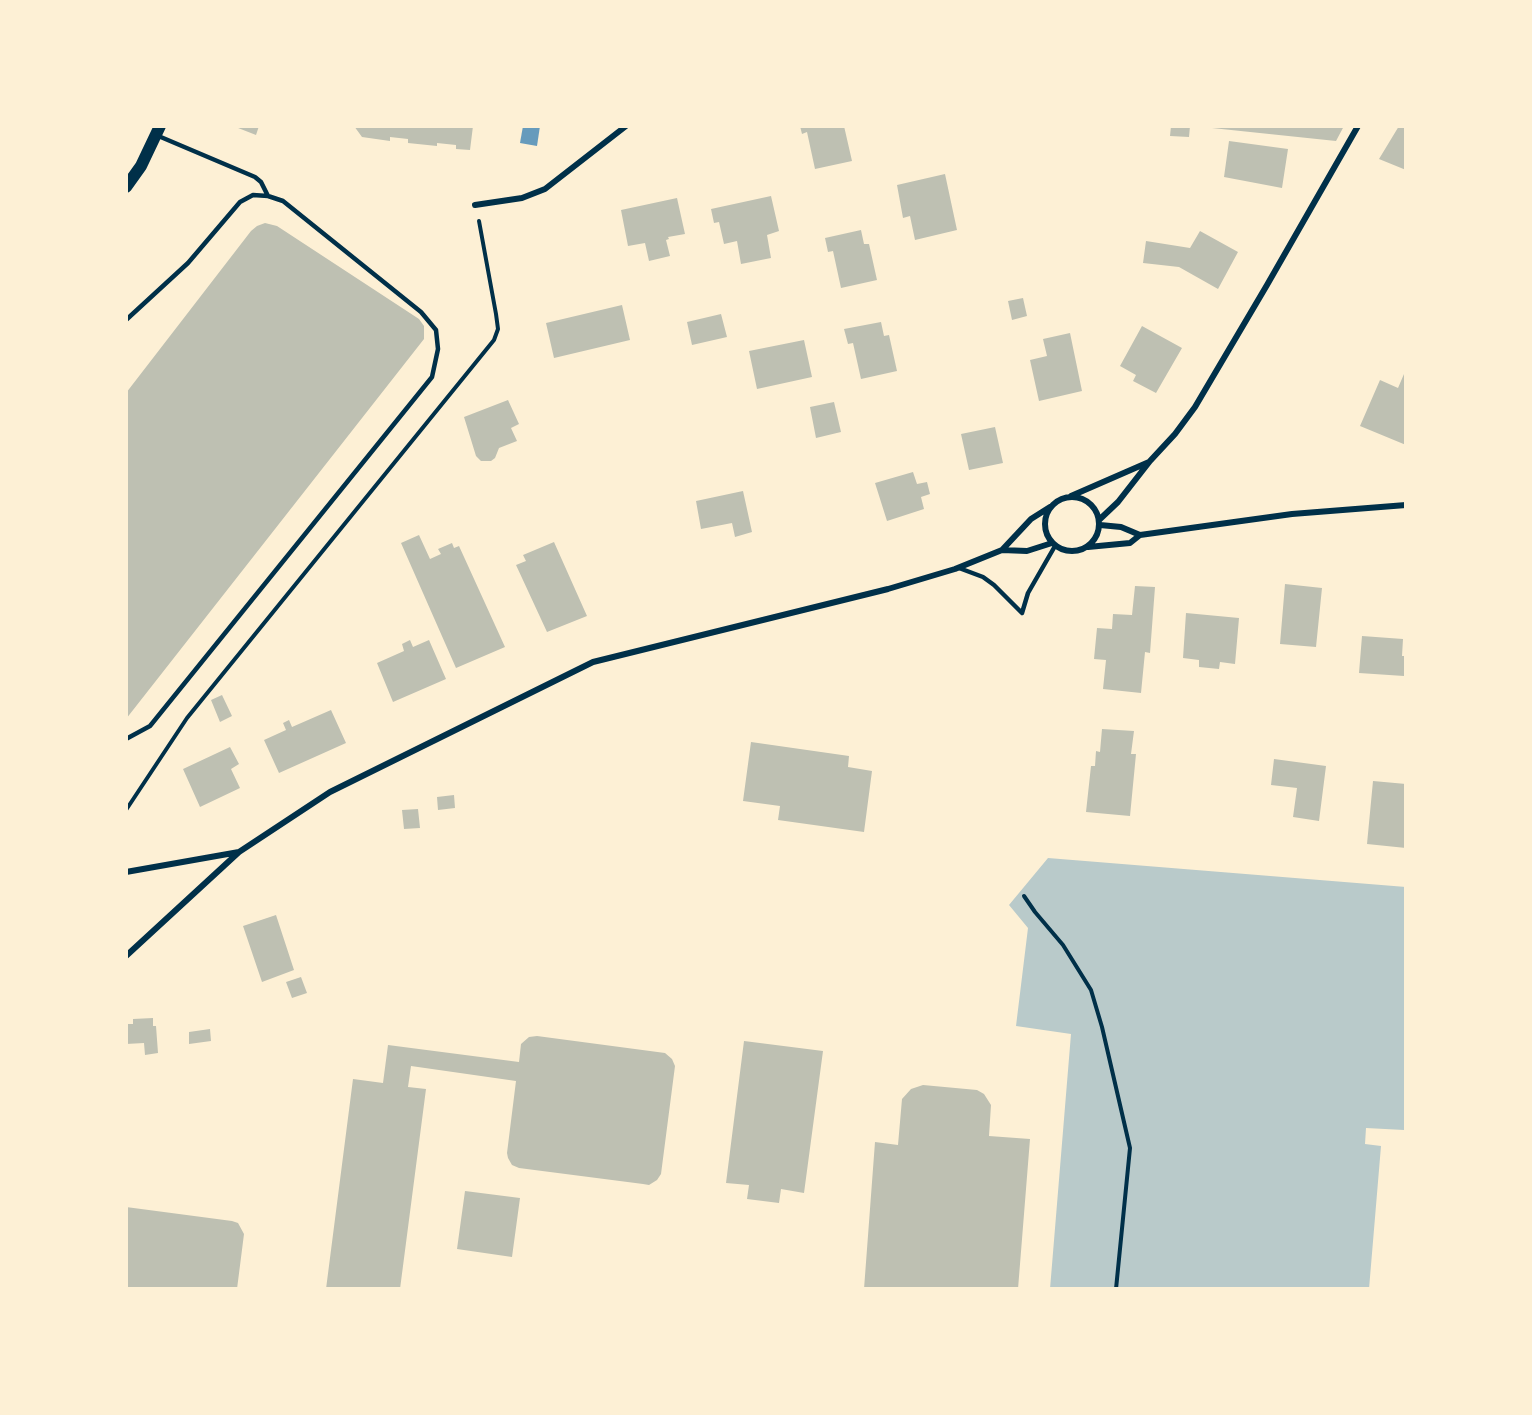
<!DOCTYPE html>
<html>
<head>
<meta charset="utf-8">
<style>
	body { margin:0 }
	#map { position:relative; width:1532px; height:1415px; overflow:hidden; background:#fdf0d5; font-family:"Noto Sans",sans-serif }
	canvas { display:block }
	.frame { position:absolute; inset:0; border:128px solid #fdf0d5; pointer-events:none }
</style>
</head>
<body>
<div id="map">
<canvas width="1532" height="1415"></canvas>
<div class="frame"></div>
</div>
<script>
const context = document.querySelector('canvas').getContext('2d');
context.lineJoin = 'round';
function fillPath(path, color) { context.fillStyle = color; context.fill(path, 'evenodd'); }
const shape = rows => new Path2D(rows.map(r => 'M' + r).join(''));
function strokePath(path, color, width, dash) { context.strokeStyle = color; context.lineWidth = width; context.lineCap = dash ? 'butt' : 'round'; context.setLineDash(dash || []); context.stroke(path); }
fillPath(shape([
	[1048,858,1406,887,1406,1103,1404,1130,1366,1128,1365,1144,1381,1146,1369,1289,1050,1289,1071,1034,1016,1026,1028,928,1009,905]
]), '#b9caca');
fillPath(shape([
	[523,126,540,126,537,146,520,143]
]), '#669bbc');
fillPath(shape([
	[233,126,259,126,256,135],
	[354,126,473,126,470,150,456,149,456,145,437,143,437,146,408,143,408,139,390,137,390,141,362,137],
	[800,126,844,126,852,161,815,169,807,132,802,134],
	[1171,126,1190,126,1189,137,1170,136],
	[1213,126,1344,126,1336,141,1212,128],
	[1399,126,1406,126,1406,170,1379,159],
	[1229,141,1288,149,1282,188,1224,177],
	[945,174,957,230,915,240,910,216,903,218,897,185],
	[771,196,779,231,767,235,771,258,741,264,737,241,724,244,719,222,714,223,711,209],
	[677,198,685,234,668,237,669,239,666,240,670,256,649,261,645,243,628,246,621,210],
	[265,223,277,226,419,319,424,326,424,339,126,719,126,393,251,231,257,226],
	[861,230,864,244,869,244,877,280,841,288,833,251,828,252,825,238],
	[1200,231,1238,252,1218,289,1179,267,1143,263,1146,241,1190,248],
	[1023,298,1027,316,1012,320,1008,301],
	[622,305,630,340,554,358,546,323],
	[721,314,727,337,692,345,687,322],
	[881,322,884,336,889,335,897,371,861,379,853,343,848,344,844,329],
	[1142,326,1182,348,1156,393,1133,381,1136,375,1120,366],
	[1070,333,1082,391,1039,401,1030,360,1047,356,1043,339],
	[804,340,812,377,757,389,749,351],
	[1404,374,1406,375,1406,445,1360,426,1380,380,1398,388],
	[508,400,519,424,511,428,517,441,499,448,495,458,491,461,481,461,476,456,464,417],
	[834,402,841,432,816,438,810,407],
	[995,427,1003,463,969,470,961,434],
	[913,472,917,484,927,482,930,494,921,497,924,509,887,521,875,483],
	[743,491,752,532,735,537,732,523,701,529,696,501],
	[419,535,430,559,441,554,438,549,452,543,454,548,459,546,505,647,456,668,401,543],
	[554,542,587,616,547,632,516,565,526,561,523,555],
	[1285,584,1322,588,1316,647,1280,644],
	[1135,586,1155,587,1150,653,1145,652,1141,693,1103,689,1106,660,1094,659,1097,628,1112,629,1113,614,1132,615],
	[1186,613,1239,618,1235,664,1220,662,1219,669,1199,667,1199,660,1183,658],
	[1362,636,1403,639,1402,656,1406,656,1404,676,1359,673],
	[410,640,413,647,429,640,446,679,393,702,377,663,404,651,402,644],
	[222,695,232,716,220,722,211,700],
	[331,710,346,743,279,773,264,740,286,730,283,723,289,720,292,727],
	[1102,729,1134,731,1131,754,1136,754,1130,816,1086,812,1091,766,1095,766,1096,751,1100,752],
	[751,742,849,756,848,767,872,771,864,832,778,820,780,806,743,801],
	[230,747,239,764,231,769,240,788,200,807,183,769],
	[1274,759,1326,766,1319,821,1293,817,1297,788,1271,785],
	[1373,781,1406,784,1406,848,1367,844],
	[454,795,455,808,438,810,437,797],
	[418,809,420,828,404,829,402,810],
	[276,915,294,970,262,982,243,926],
	[301,977,307,993,292,998,286,982],
	[153,1018,153,1026,156,1026,158,1053,145,1055,144,1043,126,1044,126,1024,133,1024,133,1019],
	[210,1029,211,1041,189,1044,189,1032],
	[537,1036,665,1053,672,1059,675,1066,661,1174,657,1180,649,1185,643,1184,519,1168,512,1165,508,1158,507,1153,516,1081,411,1066,408,1087,426,1089,400,1289,326,1289,353,1079,383,1083,388,1045,519,1062,521,1044,529,1037],
	[744,1041,823,1051,804,1193,781,1189,779,1203,747,1199,749,1185,726,1183],
	[923,1085,977,1090,984,1094,991,1105,989,1136,1030,1139,1018,1289,864,1289,875,1142,898,1145,902,1099,911,1089],
	[465,1191,520,1198,512,1257,457,1249],
	[126,1207,232,1221,238,1223,244,1234,237,1289,126,1289]
]), '#bec0b2');
strokePath(shape([
	[126,810,187,718,494,340,498,329,496,314,479,221],
	[1024,896,1035,912,1063,945,1091,990,1102,1027,1130,1148,1116,1289]
]), '#003049', 4);
strokePath(shape([
	[156,135,255,177,261,182,268,196],
	[126,320,188,263,240,202,253,195,268,196,283,201,421,312,436,330,438,349,432,377,150,726,126,739],
	[959,568,983,577,994,585,1022,613],
	[1022,613,1028,593,1055,546]
]), '#003049', 4.5);
strokePath(shape([
	[475,205,522,198,545,189,626,126],
	[1071,496,1149,462],
	'1045 524a27 27 0 1 1 54 0a27 27 0 1 1-54 0Z',
	[1099,520,1118,502,1150,461,1175,434,1195,407,1267,285,1358,126],
	[1100,525,1121,527,1140,535],
	[1088,547,1130,543,1140,535,1292,514,1406,505],
	[1002,550,1031,519,1050,507],
	[126,872,239,852,330,792,593,662,888,589,955,569,1002,550,1027,551,1052,543],
	[126,956,239,852]
]), '#003049', 6);
strokePath(shape([
	[126,187,141,166,160,126]
]), '#003049', 12);
</script>
</body>
</html>
